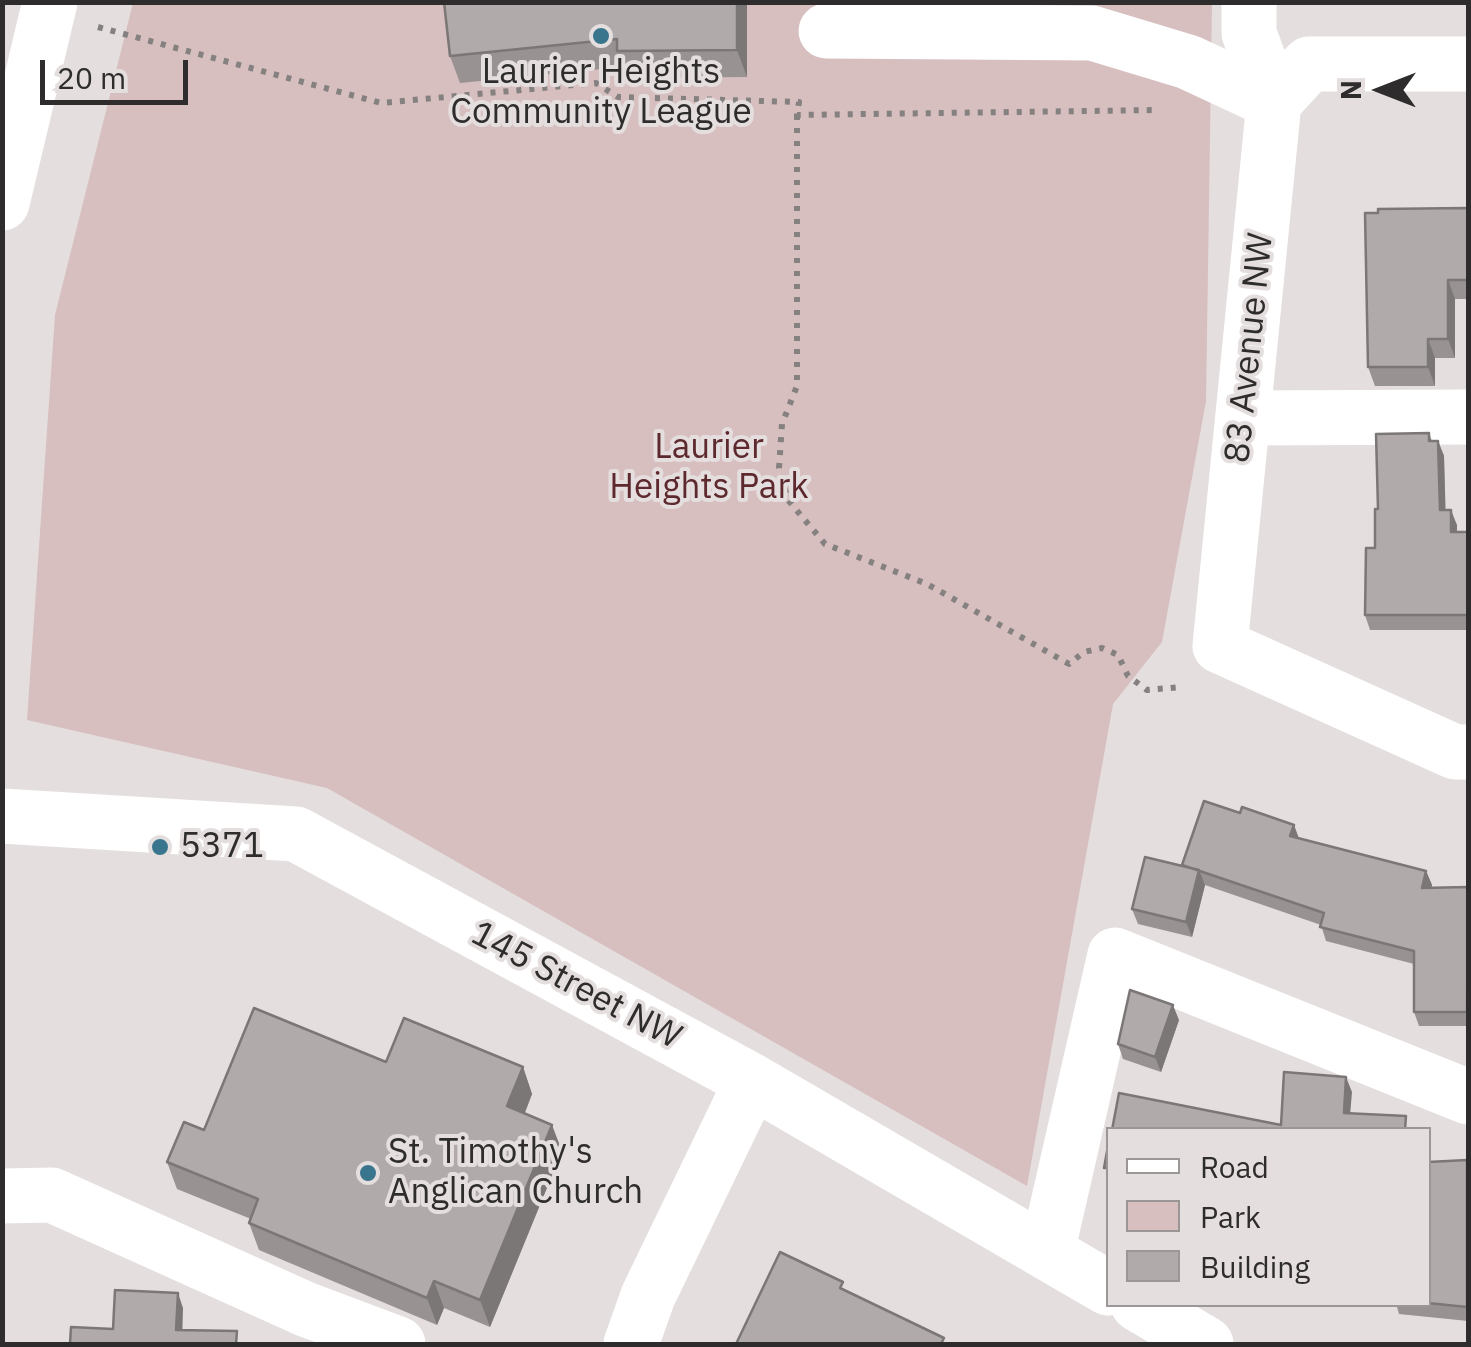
<!DOCTYPE html>
<html>
<head>
<meta charset="utf-8">
<style>
	body { margin:0 }
	#map { position:relative; width:1471px; height:1347px; overflow:hidden; background:#e5dede; font-family:"IBM Plex Sans",sans-serif }
	canvas { display:block }
	.frame { position:absolute; inset:0; border:5px solid #2e2c2c; pointer-events:none }
	.legend { position:absolute; left:1106px; top:1127px; width:325px; height:180px; box-sizing:border-box; background:#e5dede; border:2px solid #9c9797; margin:0; padding:12px 18px; list-style:none; font-size:30px; color:#2e2c2c }
	.legend li { display:flex; align-items:center; gap:20px; height:50px }
	.legend b { width:50px; border:2px solid #9c9797 }
	.north { position:absolute; left:1331px; top:40px; width:100px; height:100px; -webkit-text-stroke:8px #e5dede; paint-order:stroke; rotate:270deg; font-size:28px; font-weight:700; line-height:40px; text-align:center; color:#2e2c2c }
	.north::after { content:''; display:block; margin:auto; width:35px; height:45px; background:#2e2c2c; clip-path:polygon(50% 0,100% 100%,50% 72%,0 100%) }
	.scale { position:absolute; left:40px; top:60px; width:148px; height:45px; box-sizing:border-box; border:5px solid #2e2c2c; border-top:0; padding-left:12px; font-size:30px; line-height:35px; white-space:nowrap; color:#2e2c2c; -webkit-text-stroke:8px #e5dede; paint-order:stroke }
</style>
</head>
<body>
<div id="map">
<canvas width="1471" height="1347"></canvas>
<div class="frame"></div>
<ul class="legend">
<li><b style="height:12px;background:#fff"></b>Road</li>
<li><b style="height:28px;background:#d7bebf"></b>Park</li>
<li><b style="height:28px;background:#b1aaaa"></b>Building</li>
</ul>
<div class="north">N</div>
<div class="scale">20 m</div>
</div>
<script>
const context = document.querySelector('canvas').getContext('2d');
context.lineJoin = 'round';
function fillPath(path, color) { context.fillStyle = color; context.fill(path, 'evenodd'); }
const shape = rows => new Path2D(rows.map(r => 'M' + r).join(''));
function strokePath(path, color, width, dash) { context.strokeStyle = color; context.lineWidth = width; context.lineCap = dash ? 'butt' : 'round'; context.setLineDash(dash || []); context.stroke(path); }
function write(font, color, halo, rows, align = 'center') {
  context.font = font + ' "IBM Plex Sans",sans-serif'; context.lineWidth = 8; context.setLineDash([]); context.textBaseline = 'middle'; context.strokeStyle = halo; context.fillStyle = color; for (const [text, x, y, turn = 0] of rows) {
    context.save(); context.translate(x, y); context.rotate((+turn || 0) * Math.PI / 180); context.textAlign = isNaN(turn) ? turn : align; if (halo) context.strokeText(text, 0, 0); context.fillText(text, 0, 0); context.restore();
  }
}
fillPath(shape([
	[133,3,1212,3,1206,401,1162,642,1113,704,1027,1186,327,788,27,720,55,315]
]), '#d7bebf');
strokePath(shape([
	[98,27,381,103,596,83,618,97,799,102,797,115,1159,110],
	[797,115,797,386,782,424,779,468,788,500,825,544,927,584,1069,664,1084,652,1102,648,1118,655,1128,676,1147,690,1181,687]
]), '#858181', 6, [5, 8]);
strokePath(shape([
	[1249,2,1249,33,1274,102],
	[826,31,1092,33,1188,62,1274,102],
	[1468,64,1309,64,1274,102,1220,646,1455,752,1468,752],
	[2,203,50,2],
	[1243,418,1468,417],
	[2,816,296,834,752,1081,1108,1288],
	[2,1196,52,1195,305,1309,398,1344],
	[1047,1252,1115,955,1468,1097],
	[1138,1304,1206,1344],
	[631,1344,648,1296,752,1081]
]), '#fff', 55);
fillPath(shape([
	[747,2,747,77,626,78,622,67,460,83,450,56],
	[1468,208,1468,299,1455,299,1455,358,1435,358,1435,386,1375,386,1368,367],
	[1429,433,1432,441,1438,441,1444,456,1445,510,1457,525,1457,532,1468,532,1468,630,1370,630,1365,615,1375,548,1378,509],
	[1240,813,1294,825,1299,839,1426,871,1432,885,1431,888,1468,887,1468,1026,1419,1026,1414,1012,1414,964,1326,941,1321,925,1205,885,1192,937,1138,924,1132,909,1183,867],
	[1179,1020,1161,1072,1123,1059,1118,1044],
	[386,1062,523,1067,532,1094,525,1113,562,1151,490,1327,444,1308,437,1325,259,1250,249,1223,251,1219,177,1189,167,1162,204,1130],
	[1467,1160,1468,1164,1468,1321,1399,1314,1397,1307,1365,1305,1428,1304,1428,1162]
]), '#989292');
fillPath(shape([
	[737,2,747,2,747,77,737,50],
	[1448,280,1455,299,1455,358,1448,339],
	[1428,339,1435,358,1435,386,1428,367],
	[1438,441,1444,456,1446,525,1440,510],
	[1451,510,1457,525,1457,546,1451,532],
	[1294,825,1299,839,1290,836],
	[1199,870,1205,885,1192,937,1186,922],
	[1426,871,1432,885,1427,902,1422,888],
	[1173,1005,1179,1020,1161,1072,1155,1057],
	[523,1067,532,1094,517,1132,507,1106],
	[1346,1077,1352,1092,1349,1128,1344,1113],
	[552,1125,562,1151,490,1327,480,1300],
	[1467,1160,1468,1164,1468,1311,1467,1307],
	[434,1281,444,1308,437,1325,427,1298],
	[178,1293,183,1308,182,1344,176,1330]
]), '#7c7777');
const building = shape([
	[444,2,737,2,737,50,617,51,617,39,450,56,444,2],
	[1468,208,1468,280,1448,280,1448,339,1428,339,1428,367,1368,367,1365,213,1378,213,1378,209,1468,208],
	[1429,433,1429,441,1438,441,1440,510,1451,510,1451,532,1468,532,1468,615,1365,615,1366,548,1375,548,1375,509,1378,509,1376,434,1429,433],
	[1204,801,1240,813,1242,807,1294,825,1290,836,1426,871,1422,888,1468,887,1467,1012,1414,1012,1414,951,1320,927,1324,913,1182,865,1204,801],
	[1145,857,1199,870,1186,922,1132,909,1145,857],
	[1130,990,1173,1005,1155,1057,1118,1044,1130,990],
	[254,1008,386,1062,404,1018,523,1067,507,1106,552,1125,480,1300,434,1281,427,1298,249,1223,258,1199,167,1162,184,1122,204,1130,254,1008],
	[1284,1072,1346,1077,1344,1113,1406,1116,1405,1130,1112,1130,1119,1093,1281,1125,1284,1072],
	[1108,1146,1108,1168,1104,1168,1108,1146],
	[1467,1160,1467,1307,1428,1303,1428,1162,1467,1160],
	[780,1252,843,1282,840,1288,944,1338,941,1344,736,1344,780,1252],
	[115,1290,178,1293,176,1330,237,1331,236,1344,70,1344,71,1327,113,1329,115,1290]
]);
fillPath(building, '#b1aaaa');
strokePath(building, '#7c7777', 2.5);
for (const [x, y, r, color] of [
	[601,36,10,"#39758c"],
	[160,847,10,"#39758c"],
	[368,1173,10,"#39758c"]
]) { const dot = new Path2D(); dot.arc(x, y, r, 0, 2 * Math.PI); context.fillStyle = color; context.fill(dot); strokePath(dot, '#e5dede', 4); }
write('35px', '#2e2c2c', '#e5dede', [
	["Laurier Heights",601,73,"center"],
	["Community League",601,113,"center"],
	["5371",180,847],
	["St. Timothy's",388,1153],
	["Anglican Church",388,1193]
], 'left');
write('35px', '#2e2c2c', '#e5dede', [
	["83 Avenue NW",1250,348,-84],
	["145 Street NW",576,986,28]
]);
write('35px', '#5d292e', '#e5dede', [
	["Laurier",709,448],
	["Heights Park",709,488]
]);
</script>
</body>
</html>
